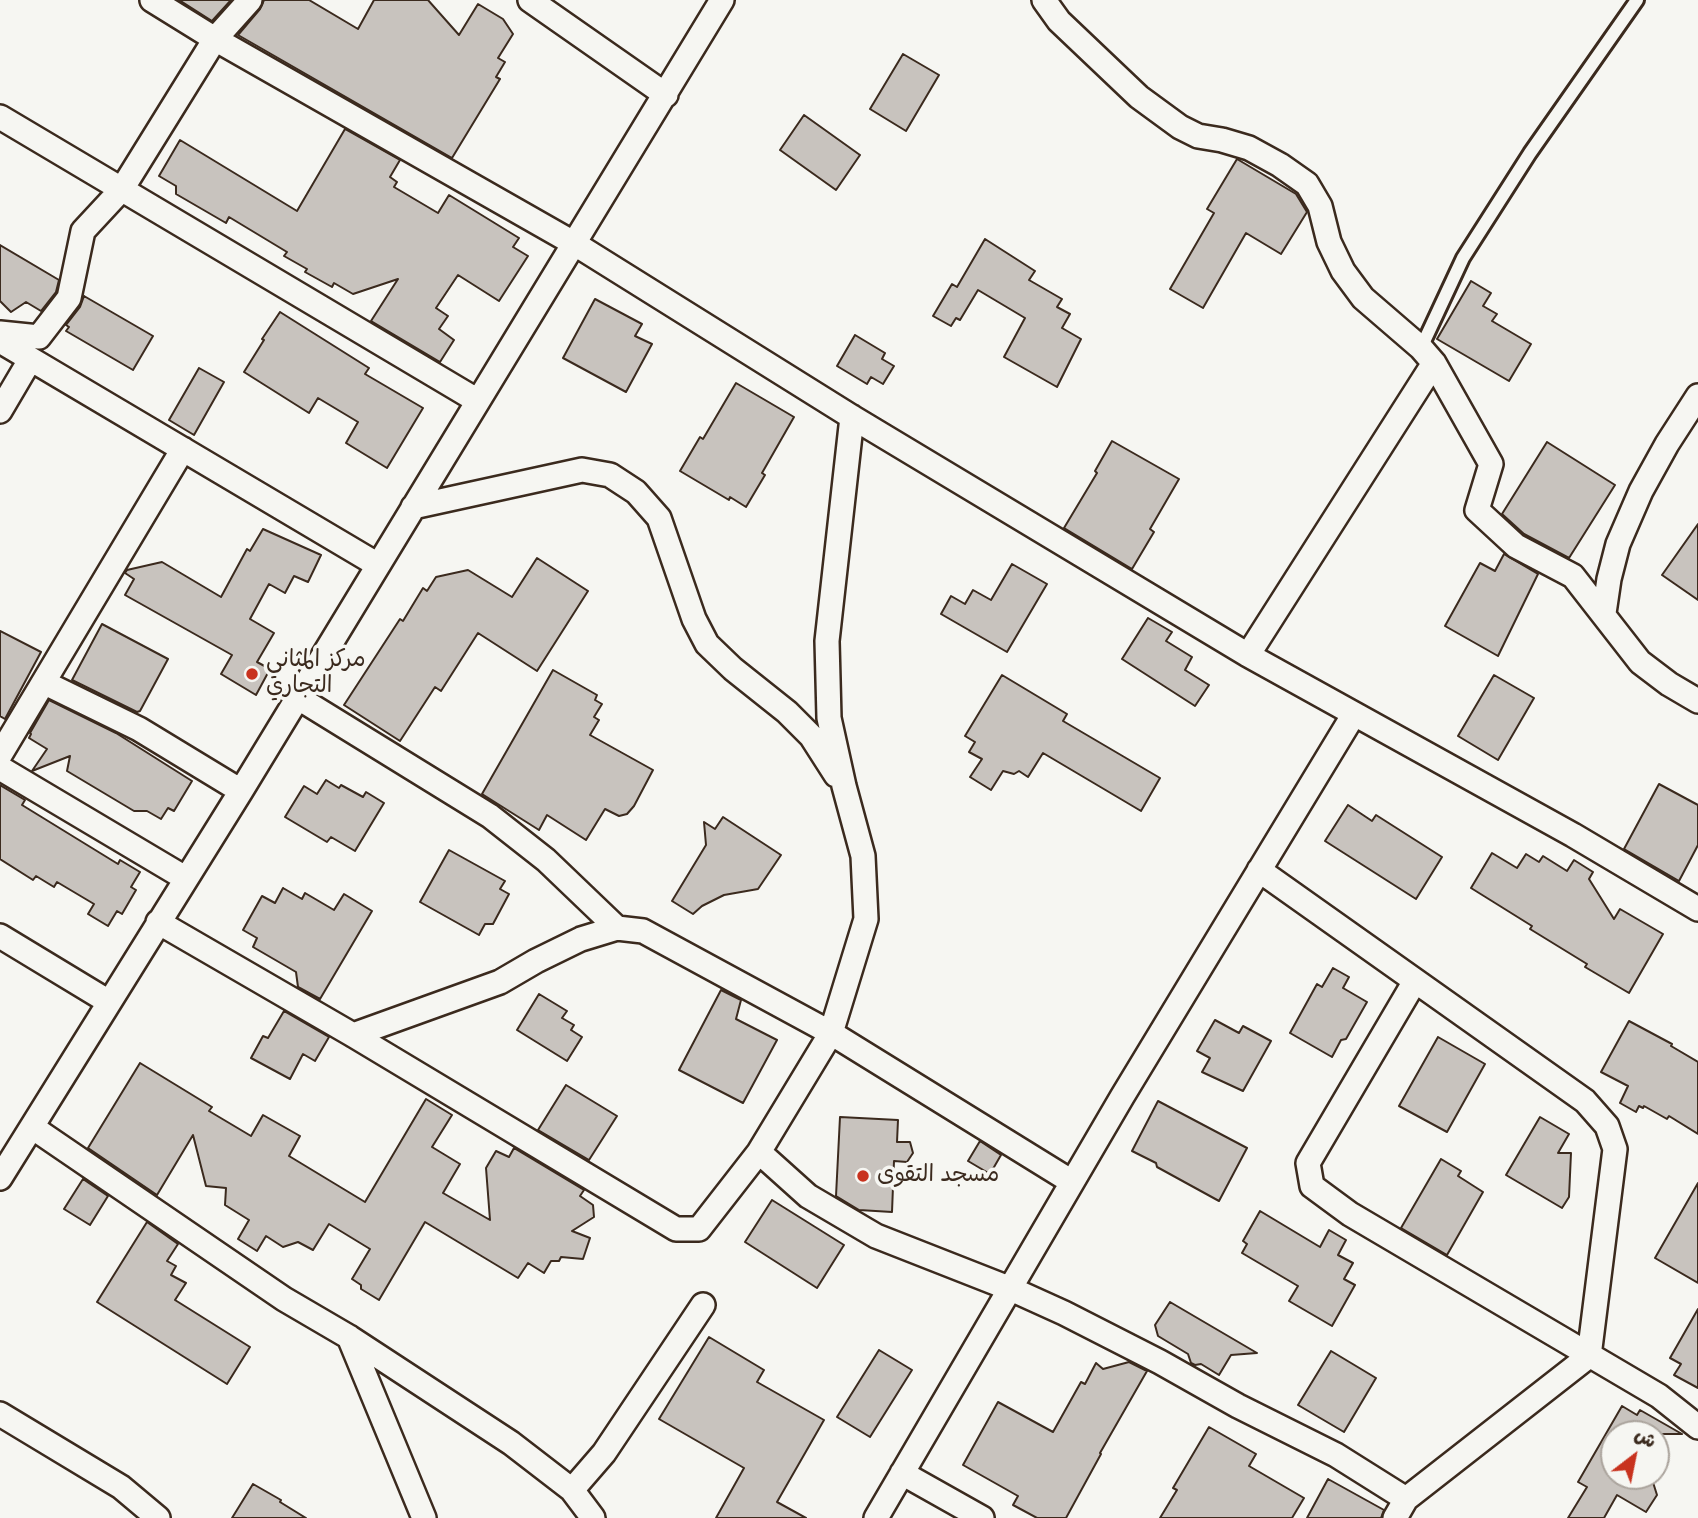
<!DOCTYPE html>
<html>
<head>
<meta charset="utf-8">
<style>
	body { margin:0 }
	#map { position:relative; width:1698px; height:1518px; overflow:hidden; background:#f6f6f2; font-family:Mynerve,"Playpen Sans Arabic",sans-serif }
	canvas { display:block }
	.north { position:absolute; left:1600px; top:1420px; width:70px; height:70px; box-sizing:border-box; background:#f6f6f2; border:2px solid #aba49d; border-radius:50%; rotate:32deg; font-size:19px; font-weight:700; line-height:28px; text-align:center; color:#3b2a1e }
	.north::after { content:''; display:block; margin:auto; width:24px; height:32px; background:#c8321e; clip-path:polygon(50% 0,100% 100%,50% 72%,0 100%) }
</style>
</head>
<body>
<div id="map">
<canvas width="1698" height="1518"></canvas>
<div class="north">ش</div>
</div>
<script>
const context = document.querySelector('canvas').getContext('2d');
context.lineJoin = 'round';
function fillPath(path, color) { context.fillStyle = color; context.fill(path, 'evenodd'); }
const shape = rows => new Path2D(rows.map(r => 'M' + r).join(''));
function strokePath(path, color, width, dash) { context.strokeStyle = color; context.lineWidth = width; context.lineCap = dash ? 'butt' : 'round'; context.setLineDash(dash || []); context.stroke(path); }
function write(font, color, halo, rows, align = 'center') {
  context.font = font + ' Mynerve,"Playpen Sans Arabic",sans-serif'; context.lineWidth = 7; context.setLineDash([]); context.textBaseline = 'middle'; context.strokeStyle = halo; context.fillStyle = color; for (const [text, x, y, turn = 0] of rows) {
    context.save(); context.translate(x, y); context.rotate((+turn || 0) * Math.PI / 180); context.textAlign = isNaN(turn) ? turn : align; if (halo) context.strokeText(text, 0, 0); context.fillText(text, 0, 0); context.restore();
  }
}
const building = shape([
	[179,0,231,0,212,21,179,0],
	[264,0,309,0,358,29,374,0,428,0,459,35,478,4,503,19,513,34,498,58,505,62,496,77,500,79,452,158,238,35,260,9,264,0],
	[903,54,939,75,906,131,870,109,903,54],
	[804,115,860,155,836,190,780,150,804,115],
	[345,129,400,160,390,177,397,182,394,187,438,213,449,195,519,238,513,247,528,256,499,301,458,275,436,308,448,316,439,329,454,340,440,362,371,321,398,279,353,294,334,283,332,287,305,272,307,269,284,256,287,252,229,217,226,223,176,194,176,186,159,176,180,140,297,211,345,129],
	[1237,159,1296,194,1307,212,1281,254,1246,233,1203,308,1170,289,1214,213,1207,209,1237,159],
	[985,239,1035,271,1029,280,1062,299,1057,307,1070,314,1062,328,1081,339,1057,387,1004,357,1025,318,978,290,960,320,956,318,951,326,933,316,952,284,957,287,985,239],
	[0,245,59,280,56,292,41,311,26,302,11,312,0,301,0,245],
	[1471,281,1491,293,1483,306,1497,314,1492,321,1531,344,1509,381,1437,339,1471,281],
	[84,296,153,336,133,370,66,331,69,327,66,325,80,307,84,296],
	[595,299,642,324,635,336,652,344,626,392,563,358,595,299],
	[280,312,369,368,365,374,423,408,387,468,346,443,358,422,318,398,309,413,244,372,264,340,262,339,280,312],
	[855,335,885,353,882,359,894,366,883,384,871,377,867,384,837,366,855,335],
	[199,368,224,382,194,435,169,420,199,368],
	[736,383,794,417,762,473,765,475,746,507,730,497,729,500,680,471,700,437,703,439,736,383],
	[1112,441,1179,479,1150,529,1154,532,1132,569,1064,528,1097,473,1095,471,1112,441],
	[1547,442,1615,485,1569,558,1524,534,1502,514,1547,442],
	[1698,524,1698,600,1662,575,1698,524],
	[263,529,321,555,308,582,294,576,285,593,269,584,250,619,274,633,257,662,270,669,256,695,221,674,232,655,125,595,134,579,125,573,127,570,162,562,221,597,247,549,250,551,263,529],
	[1504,554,1538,574,1498,656,1445,626,1480,563,1495,571,1504,554],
	[537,558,588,591,537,671,478,633,441,691,435,687,400,741,344,705,400,619,403,621,423,588,427,591,436,577,468,570,512,597,537,558],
	[1012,564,1047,584,1007,652,941,614,951,596,965,604,973,590,991,600,1012,564],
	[1148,618,1172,632,1166,641,1192,657,1185,670,1209,685,1195,706,1122,659,1148,618],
	[102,624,168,659,140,711,137,712,72,680,102,624],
	[0,631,41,652,5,719,0,716,0,631],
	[553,670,597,695,595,700,602,704,594,717,599,720,590,735,653,770,634,806,627,814,619,816,605,809,586,840,547,815,539,830,482,794,553,670],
	[1002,675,1067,714,1063,721,1160,778,1141,811,1043,753,1028,777,1019,771,1014,774,1003,771,991,790,970,777,982,759,969,752,975,742,965,736,1002,675],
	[1494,675,1534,698,1498,760,1458,736,1494,675],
	[49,700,116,733,192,781,174,811,168,808,161,819,147,811,134,811,67,771,70,756,32,771,47,749,29,738,31,734,30,733,49,700],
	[326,780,339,788,341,785,363,797,366,792,384,803,355,851,331,837,327,842,285,817,304,786,317,794,326,780],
	[1659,784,1698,805,1698,845,1679,881,1624,849,1659,784],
	[0,785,25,800,22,805,118,864,120,860,140,872,131,887,136,890,122,914,117,911,108,926,88,914,94,904,57,882,54,887,36,876,33,880,0,859,0,785],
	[1348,805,1372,821,1376,815,1442,857,1416,899,1325,841,1348,805],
	[723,817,781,855,758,889,724,895,702,906,693,914,672,901,706,845,704,822,715,829,723,817],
	[449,850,505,881,500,889,509,894,493,924,485,924,479,935,420,902,449,850],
	[1492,853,1517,868,1526,854,1539,862,1543,856,1567,871,1574,860,1593,872,1589,879,1614,919,1620,909,1663,934,1629,993,1585,967,1587,964,1530,929,1532,926,1471,888,1492,853],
	[283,888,302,899,305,893,334,910,344,894,372,911,320,999,298,987,296,972,253,947,257,938,243,930,262,896,275,903,283,888],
	[1333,968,1349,977,1343,988,1367,1002,1346,1039,1341,1040,1332,1057,1290,1033,1317,984,1322,987,1333,968],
	[721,990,741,1000,736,1019,777,1040,743,1103,679,1070,721,990],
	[539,994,567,1011,562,1018,574,1025,571,1030,582,1037,567,1061,517,1030,539,994],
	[284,1011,329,1037,315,1061,303,1054,290,1079,251,1058,263,1036,268,1038,284,1011],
	[1215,1020,1239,1033,1243,1026,1271,1041,1243,1091,1202,1072,1210,1058,1197,1051,1215,1020],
	[1629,1021,1672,1044,1671,1046,1698,1062,1698,1134,1669,1116,1667,1119,1644,1106,1643,1108,1639,1106,1636,1112,1620,1103,1628,1086,1601,1072,1629,1021],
	[1438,1037,1485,1064,1447,1132,1399,1106,1438,1037],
	[140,1063,212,1107,209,1111,251,1136,263,1115,300,1136,289,1156,365,1202,426,1099,452,1115,432,1147,460,1164,443,1193,490,1220,486,1168,496,1151,509,1157,514,1148,584,1190,580,1196,593,1205,594,1217,572,1231,590,1238,583,1259,561,1257,559,1261,551,1261,544,1273,528,1263,518,1278,425,1222,379,1300,361,1289,361,1285,352,1279,370,1249,329,1224,313,1250,298,1242,283,1247,266,1236,257,1251,238,1239,249,1220,225,1205,226,1188,206,1186,193,1135,157,1195,88,1148,140,1063],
	[566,1085,617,1116,589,1160,538,1130,566,1085],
	[1158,1101,1247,1148,1219,1201,1157,1167,1156,1163,1132,1151,1158,1101],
	[840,1117,898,1120,897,1142,910,1142,913,1153,907,1162,894,1161,892,1212,859,1210,836,1196,840,1117],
	[1540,1117,1569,1134,1558,1153,1571,1153,1569,1197,1562,1208,1506,1175,1540,1117],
	[980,1141,1001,1155,990,1174,968,1161,980,1141],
	[1441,1159,1461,1171,1458,1176,1483,1192,1447,1255,1401,1228,1441,1159],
	[83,1179,108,1196,90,1225,64,1209,83,1179],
	[1698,1183,1698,1283,1655,1258,1698,1183],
	[772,1200,844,1245,817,1288,745,1242,772,1200],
	[1260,1211,1320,1247,1329,1230,1346,1240,1338,1255,1353,1263,1344,1279,1355,1285,1332,1326,1289,1301,1298,1286,1242,1253,1247,1244,1243,1241,1260,1211],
	[147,1222,178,1244,167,1261,176,1266,171,1275,186,1283,175,1300,250,1347,227,1384,97,1302,147,1222],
	[1170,1302,1257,1353,1231,1355,1219,1375,1201,1364,1195,1365,1191,1363,1188,1354,1158,1336,1155,1325,1170,1302],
	[1698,1309,1698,1388,1674,1375,1681,1364,1670,1358,1698,1309],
	[709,1337,764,1370,757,1382,824,1420,777,1502,806,1518,716,1518,744,1468,659,1419,709,1337],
	[879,1350,912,1370,870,1437,837,1417,879,1350],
	[1331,1351,1376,1378,1344,1432,1298,1405,1331,1351],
	[1129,1362,1147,1371,1100,1453,1101,1454,1066,1518,1037,1518,1013,1505,1018,1496,963,1465,998,1402,1053,1432,1081,1382,1085,1384,1096,1363,1103,1369,1129,1362],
	[1622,1406,1637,1415,1640,1410,1682,1434,1614,1434,1614,1476,1651,1476,1657,1495,1646,1512,1617,1495,1604,1518,1568,1518,1587,1487,1578,1482,1622,1406],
	[1209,1427,1256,1454,1249,1466,1304,1498,1292,1518,1160,1518,1177,1490,1173,1488,1209,1427],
	[1328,1479,1384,1510,1381,1518,1307,1518,1328,1479],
	[253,1484,281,1500,280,1502,306,1518,232,1518,253,1484]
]);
fillPath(building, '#c8c3be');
strokePath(building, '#3b2a1e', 2);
const lane = shape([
	[1421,348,1463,258,1530,153,1637,0]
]);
const street = shape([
	[152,0,215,39,575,244,852,417,1248,655,1573,835,1698,909],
	[530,0,666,95],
	[1044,0,1059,21,1139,97,1180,127,1198,136,1222,140,1249,148,1280,165,1307,184,1320,206,1329,242,1343,271,1363,298,1421,348,1434,363,1491,464,1477,510,1516,546,1573,576,1640,662,1669,684,1698,701],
	[0,117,478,401],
	[0,333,39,337,69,298,83,231,122,189,215,39,250,0],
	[0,341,378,565],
	[0,411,30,360],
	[413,507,582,470,610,475,636,492,659,518,694,619,707,644,733,669,787,712,811,736,836,775],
	[1604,613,1609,579,1618,544,1641,491,1667,444,1698,396],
	[1248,655,1434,363],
	[45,683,139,729,241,791],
	[297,697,490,816,546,860,617,928],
	[0,755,183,449],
	[0,768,185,878],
	[1259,870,1585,1101,1607,1126,1615,1149,1589,1356,1406,1499,1395,1518],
	[158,922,353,1035,676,1229,699,1229,759,1152,831,1033,866,919,863,856,844,786,829,718,827,641,852,417],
	[0,936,109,1002],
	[1415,981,1308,1163,1312,1186,1350,1214,1659,1396,1698,1427],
	[353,1035,500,982,536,961,581,939,617,928,643,931,831,1033,1072,1182],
	[32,1127,284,1299,349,1337,511,1443,572,1490,604,1453,703,1305],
	[759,1152,808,1196,876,1236,1011,1289,1064,1313,1160,1362,1238,1406,1336,1455,1406,1499],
	[0,1178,241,791,722,0],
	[349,1337,424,1518],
	[0,1414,121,1487,158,1518],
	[902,1473,982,1518],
	[572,1490,593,1518],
	[876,1518,1122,1097,1354,714]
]);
strokePath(lane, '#3b2a1e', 18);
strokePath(street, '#3b2a1e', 28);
strokePath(lane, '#f6f6f2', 12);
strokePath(street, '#f6f6f2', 23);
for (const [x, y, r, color] of [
	[252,674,7,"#c8321e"],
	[863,1176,7,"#c8321e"]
]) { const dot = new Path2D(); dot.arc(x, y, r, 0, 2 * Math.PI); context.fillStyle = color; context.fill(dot); strokePath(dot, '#f6f6f2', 2.5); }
write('23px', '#3b2a1e', '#f6f6f2', [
	["مركز المثاني",266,661],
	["التجاري",266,687],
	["مسجد التقوى",877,1176]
], 'left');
</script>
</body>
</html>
